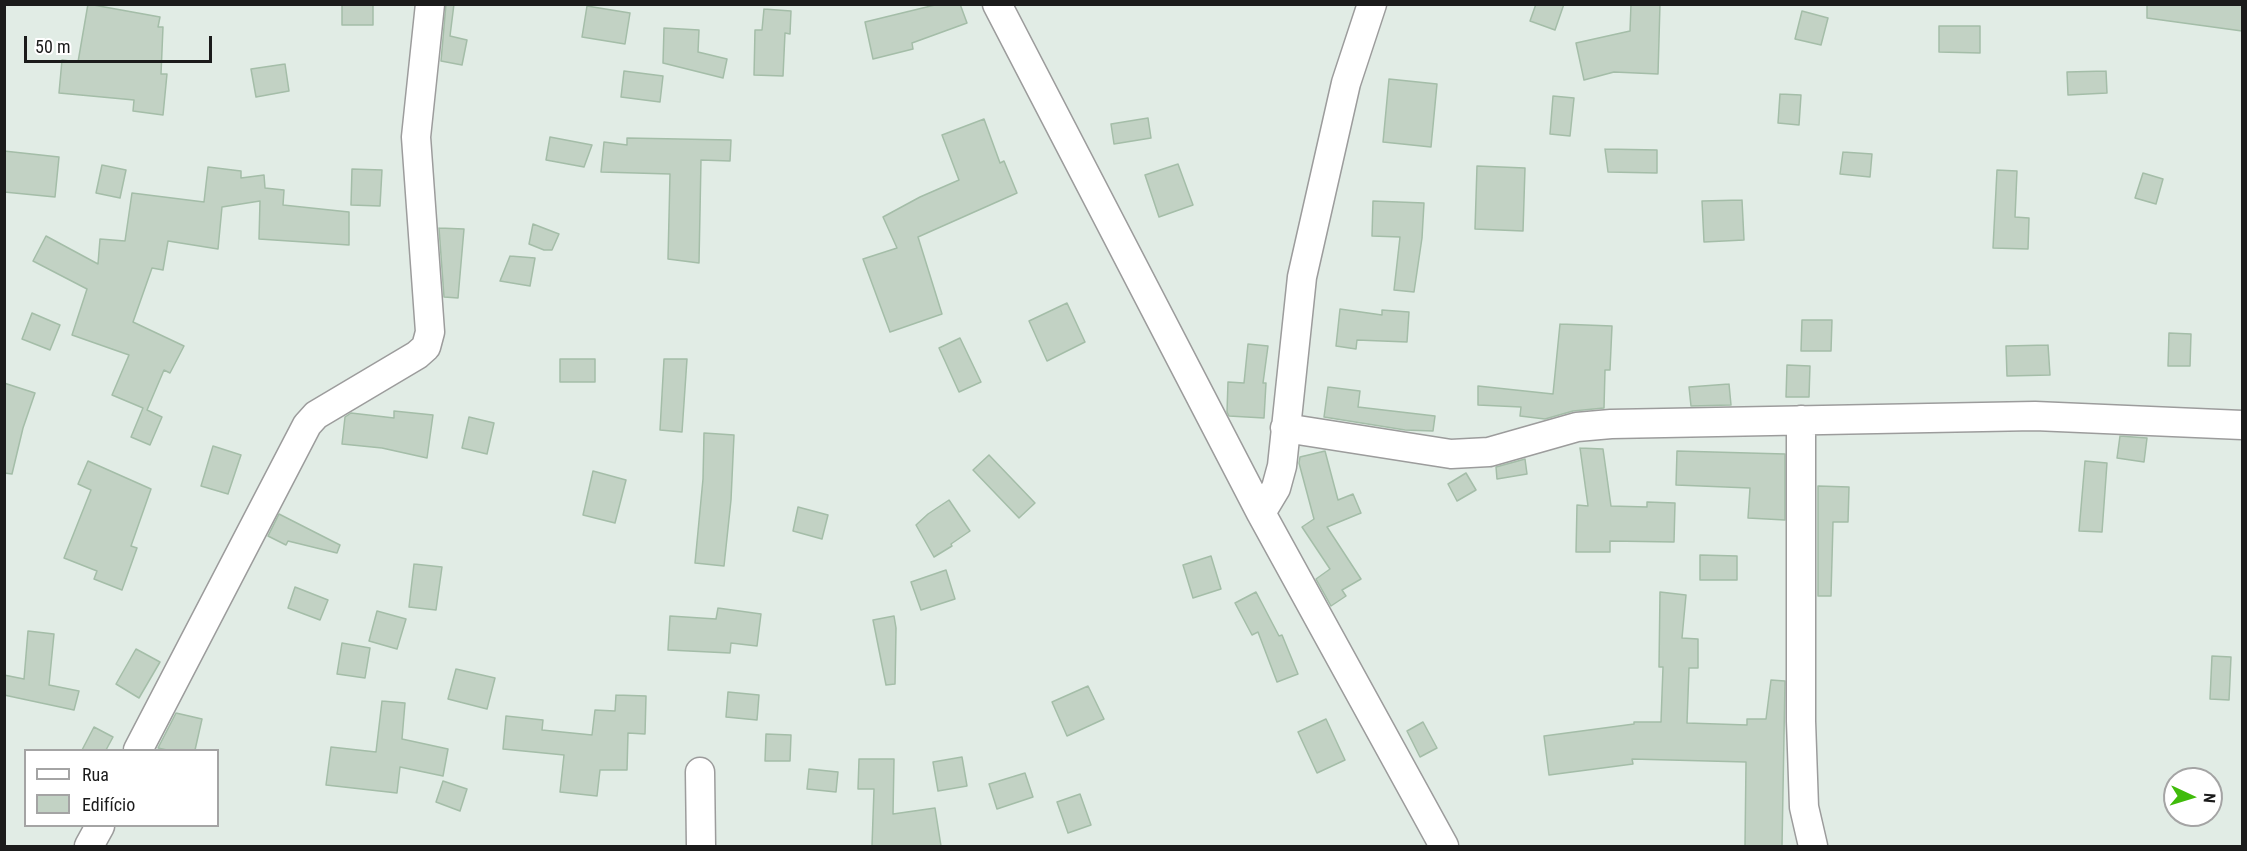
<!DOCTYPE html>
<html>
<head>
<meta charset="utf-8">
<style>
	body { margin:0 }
	#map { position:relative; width:2247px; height:851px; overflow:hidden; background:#e1ece5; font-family:"Roboto Condensed",sans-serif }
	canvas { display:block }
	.frame { position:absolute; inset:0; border:6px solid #1b1b1b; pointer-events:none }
	.legend { position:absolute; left:24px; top:749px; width:195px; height:78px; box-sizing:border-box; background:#fff; border:2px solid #a4a4a4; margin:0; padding:8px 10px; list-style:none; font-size:18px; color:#1b1b1b }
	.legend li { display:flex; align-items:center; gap:12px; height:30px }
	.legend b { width:30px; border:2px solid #a4a4a4 }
	.north { position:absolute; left:2163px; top:767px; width:60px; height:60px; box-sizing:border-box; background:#fff; border:2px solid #a4a4a4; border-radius:50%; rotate:94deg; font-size:16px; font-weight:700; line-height:24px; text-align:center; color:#1b1b1b }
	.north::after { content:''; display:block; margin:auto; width:21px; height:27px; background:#40bb0b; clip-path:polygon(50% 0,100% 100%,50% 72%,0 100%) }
	.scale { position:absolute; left:24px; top:36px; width:188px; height:27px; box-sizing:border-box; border:3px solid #1b1b1b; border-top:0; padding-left:8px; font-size:18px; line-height:21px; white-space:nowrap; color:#1b1b1b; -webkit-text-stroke:4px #fff; paint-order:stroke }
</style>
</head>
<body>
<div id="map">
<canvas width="2247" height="851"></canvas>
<div class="frame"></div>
<ul class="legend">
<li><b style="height:8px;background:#fff"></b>Rua</li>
<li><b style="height:16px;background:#c2d2c4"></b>Edifício</li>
</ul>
<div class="north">N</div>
<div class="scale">50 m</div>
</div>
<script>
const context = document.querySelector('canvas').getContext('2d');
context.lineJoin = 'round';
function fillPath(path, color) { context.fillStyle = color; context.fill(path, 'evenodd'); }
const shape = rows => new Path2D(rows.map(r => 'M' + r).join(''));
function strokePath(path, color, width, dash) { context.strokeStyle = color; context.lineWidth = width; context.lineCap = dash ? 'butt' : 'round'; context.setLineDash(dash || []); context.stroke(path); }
const building = shape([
	[88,4,160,17,158,27,163,27,161,74,167,74,163,115,133,111,134,100,59,93,62,60,78,62,88,4],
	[342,4,373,4,373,25,342,25,342,4],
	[446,4,454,4,450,36,467,40,462,65,441,61,446,4],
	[939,4,960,4,967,23,912,43,913,49,873,59,865,22,939,4],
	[1536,4,1564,4,1555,30,1530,21,1536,4],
	[1631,4,1660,4,1658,74,1614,72,1584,80,1576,43,1630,31,1631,4],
	[2147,4,2242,4,2242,31,2147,18,2147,4],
	[587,6,630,13,625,44,582,37,587,6],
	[764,9,791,11,790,34,785,33,783,76,754,75,755,30,762,30,764,9],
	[1802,11,1828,18,1821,45,1795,39,1802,11],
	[1939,26,1980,26,1980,53,1939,52,1939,26],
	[664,28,699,30,698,52,727,59,723,78,663,63,664,28],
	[285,64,289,91,256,97,251,69,285,64],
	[624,71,663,76,660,102,621,97,624,71],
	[2106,71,2107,93,2068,95,2067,72,2106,71],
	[1389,79,1437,84,1431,147,1383,142,1389,79],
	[1780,94,1801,95,1799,125,1778,123,1780,94],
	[1553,96,1574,98,1570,136,1550,134,1553,96],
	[1148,118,1151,138,1114,144,1111,124,1148,118],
	[984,119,1000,163,1004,161,1017,193,918,237,942,314,890,332,863,259,897,248,883,217,920,197,959,180,942,135,984,119],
	[550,137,592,145,584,167,546,160,550,137],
	[627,138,731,140,730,161,701,160,699,263,668,259,670,174,601,172,604,142,627,145,627,138],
	[1605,149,1657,150,1657,173,1608,172,1605,149],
	[4,151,59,157,55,197,4,192,4,151],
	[1843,152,1872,154,1870,177,1840,174,1843,152],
	[1178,164,1193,205,1159,217,1145,175,1178,164],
	[102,165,126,170,120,198,96,193,102,165],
	[1477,166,1525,168,1523,231,1475,229,1477,166],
	[208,167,241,171,241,178,264,175,265,188,284,190,283,205,349,212,349,245,259,239,260,201,222,207,218,249,168,241,163,270,152,268,133,322,184,346,170,373,164,370,147,410,162,417,150,445,131,437,143,408,112,395,129,355,72,335,87,289,33,261,46,236,98,264,100,239,125,241,132,193,204,202,208,167],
	[352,169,382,170,380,206,351,205,352,169],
	[1997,170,2017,171,2015,217,2029,218,2028,249,1993,248,1997,170],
	[2143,173,2163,179,2156,204,2135,198,2143,173],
	[1742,200,1744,240,1704,242,1702,201,1742,200],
	[1373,201,1424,203,1422,238,1414,292,1394,290,1400,237,1372,236,1373,201],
	[533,224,559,234,552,250,544,250,529,244,533,224],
	[439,228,464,229,458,298,444,297,439,228],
	[510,256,535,258,530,286,500,281,510,256],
	[1067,303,1085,342,1047,361,1029,321,1067,303],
	[1340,309,1382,315,1382,310,1409,312,1407,342,1357,340,1356,349,1336,346,1340,309],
	[32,313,60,325,50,350,22,339,32,313],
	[1802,320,1832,320,1831,351,1801,351,1802,320],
	[1560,324,1612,326,1610,370,1605,370,1604,408,1573,411,1545,419,1520,416,1521,407,1478,405,1478,386,1553,394,1560,324],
	[2169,333,2191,334,2190,366,2168,366,2169,333],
	[960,338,981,382,959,392,939,348,960,338],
	[1248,344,1268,346,1263,383,1266,383,1264,418,1229,416,1227,412,1228,382,1244,383,1248,344],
	[2048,345,2050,375,2007,376,2006,346,2048,345],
	[560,359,595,359,595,382,560,382,560,359],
	[664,359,687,359,682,432,660,430,664,359],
	[1787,365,1810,366,1809,397,1786,397,1787,365],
	[4,383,35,393,23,428,12,474,4,473,4,383],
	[1729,384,1731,405,1691,406,1689,387,1729,384],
	[1328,387,1360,391,1358,407,1435,416,1433,431,1405,430,1324,417,1328,387],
	[394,411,433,415,427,458,382,448,342,444,345,417,351,413,394,418,394,411],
	[469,417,494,423,487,454,462,448,469,417],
	[704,433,734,435,731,500,724,566,695,563,703,479,704,433],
	[2120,436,2147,438,2144,462,2117,458,2120,436],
	[213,446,241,455,228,494,201,486,213,446],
	[1580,448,1603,449,1611,506,1647,507,1647,502,1675,503,1674,542,1610,541,1610,552,1576,552,1577,505,1588,506,1580,448],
	[1325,451,1338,500,1353,494,1361,513,1327,527,1361,579,1342,590,1346,596,1331,606,1316,579,1330,569,1302,527,1314,519,1299,463,1300,457,1325,451],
	[1677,451,1785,454,1785,520,1748,518,1750,488,1676,485,1677,451],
	[989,455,1035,503,1019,518,973,470,989,455],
	[1525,459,1527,474,1497,479,1496,467,1525,459],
	[88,461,151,489,131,546,137,548,122,590,94,579,97,571,64,558,91,490,78,484,88,461],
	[2085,461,2107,463,2102,532,2079,531,2085,461],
	[593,471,626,480,615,523,583,515,593,471],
	[1466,473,1476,490,1457,501,1448,484,1466,473],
	[1818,486,1849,487,1848,522,1833,522,1831,596,1818,596,1818,486],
	[949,500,970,531,951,544,952,546,934,557,916,525,928,514,949,500],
	[798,507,828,515,822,539,793,531,798,507],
	[279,514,340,545,337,553,288,541,286,545,268,536,279,514],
	[1700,555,1737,556,1737,580,1700,580,1700,555],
	[1211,556,1221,589,1193,598,1183,565,1211,556],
	[414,564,442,567,436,610,409,607,414,564],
	[946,570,955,599,921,610,911,582,946,570],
	[295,587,328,600,320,620,288,608,295,587],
	[1256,592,1279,636,1282,635,1298,674,1277,682,1258,632,1252,635,1235,603,1256,592],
	[1660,592,1686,595,1682,638,1698,639,1698,668,1689,668,1687,723,1747,725,1747,719,1766,719,1771,680,1785,681,1782,846,1745,846,1746,762,1632,759,1633,764,1549,775,1544,736,1634,724,1634,722,1661,722,1663,667,1659,667,1660,592],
	[718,608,761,614,757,646,731,643,730,653,668,650,670,616,716,619,718,608],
	[377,611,406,619,397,649,369,641,377,611],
	[894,616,896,628,895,684,886,685,873,620,894,616],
	[28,631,54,634,49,685,79,691,74,710,4,695,4,675,24,679,28,631],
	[342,643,370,648,365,678,337,674,342,643],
	[136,649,160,662,139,698,116,684,136,649],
	[2212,656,2231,657,2229,700,2210,699,2212,656],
	[456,669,495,678,487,709,448,699,456,669],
	[1088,686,1104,719,1067,736,1052,702,1088,686],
	[728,692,759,695,757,720,726,717,728,692],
	[616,695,646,696,645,734,628,733,627,770,600,770,597,796,560,792,564,755,503,749,506,716,543,720,542,730,592,735,595,710,615,711,616,695],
	[382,701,405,703,402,739,448,749,443,776,400,767,397,793,326,785,331,747,376,752,382,701],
	[176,713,202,719,195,750,167,750,158,748,176,713],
	[1326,719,1345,760,1317,773,1298,732,1326,719],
	[1423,722,1437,748,1420,757,1407,731,1423,722],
	[94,727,113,737,106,750,82,750,94,727],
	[766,734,791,735,790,761,765,761,766,734],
	[962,757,967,786,938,791,933,762,962,757],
	[859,759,894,759,893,814,935,808,941,846,872,846,874,789,858,789,859,759],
	[809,769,838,772,836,792,807,789,809,769],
	[1025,773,1033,797,997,809,989,784,1025,773],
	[443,781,467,789,460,811,436,802,443,781],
	[1080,794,1091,825,1068,833,1057,802,1080,794]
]);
fillPath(building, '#c2d2c4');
strokePath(building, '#a4bda8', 1.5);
const street = shape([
	[997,4,1261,513,1444,846],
	[1801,420,1801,721,1804,807,1813,846],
	[1285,428,1451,454,1489,452,1577,427,1611,424,2035,416,2242,425],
	[1261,513,1276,488,1282,466,1302,277,1346,83,1372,4],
	[138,750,307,425,316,415,417,355,426,347,430,332,416,137,430,4],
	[700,772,701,846],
	[89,846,100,826]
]);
strokePath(street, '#9c9c9c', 31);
strokePath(street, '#fff', 28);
</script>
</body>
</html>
